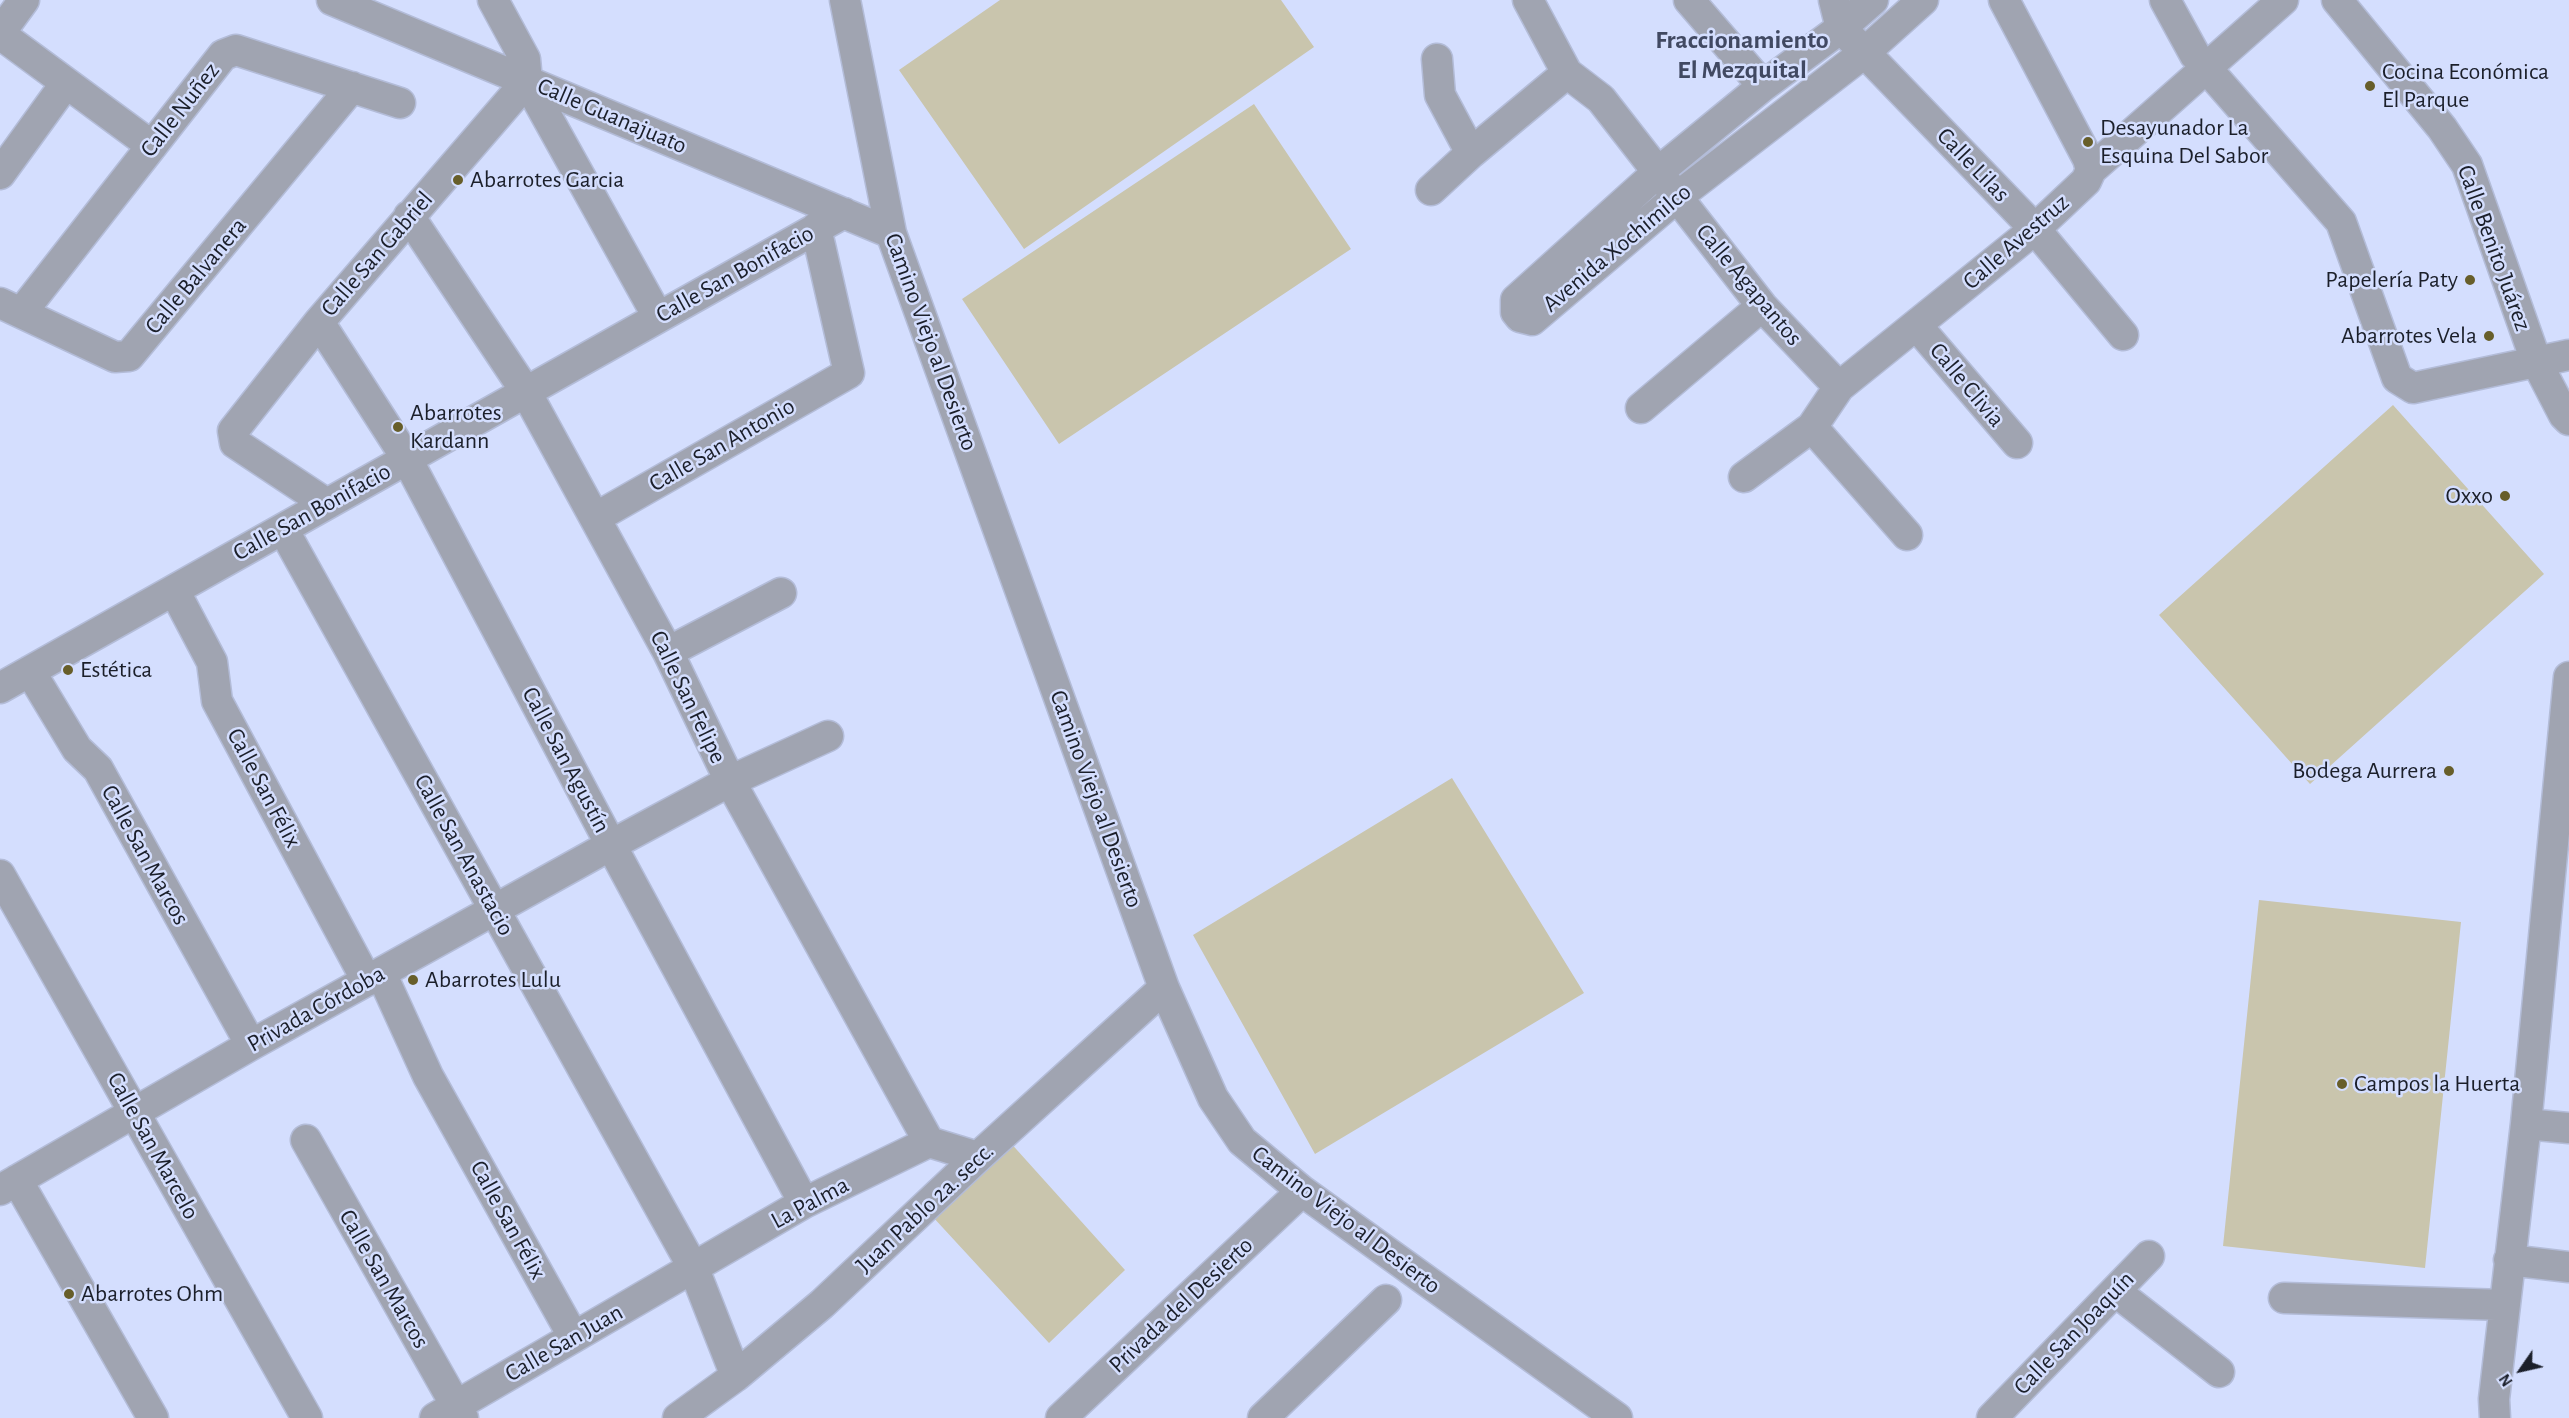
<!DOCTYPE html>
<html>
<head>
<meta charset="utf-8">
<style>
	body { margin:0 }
	#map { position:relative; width:2569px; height:1418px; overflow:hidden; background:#d4defe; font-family:"Alegreya Sans",sans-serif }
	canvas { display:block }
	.north { position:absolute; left:2491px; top:1340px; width:60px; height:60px; -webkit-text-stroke:4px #d4defe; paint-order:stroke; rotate:236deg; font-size:16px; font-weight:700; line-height:24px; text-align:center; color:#1b1f2a }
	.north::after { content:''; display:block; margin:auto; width:21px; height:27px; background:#1b1f2a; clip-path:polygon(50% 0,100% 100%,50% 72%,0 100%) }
</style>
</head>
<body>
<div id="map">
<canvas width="2569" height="1418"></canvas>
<div class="north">N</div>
</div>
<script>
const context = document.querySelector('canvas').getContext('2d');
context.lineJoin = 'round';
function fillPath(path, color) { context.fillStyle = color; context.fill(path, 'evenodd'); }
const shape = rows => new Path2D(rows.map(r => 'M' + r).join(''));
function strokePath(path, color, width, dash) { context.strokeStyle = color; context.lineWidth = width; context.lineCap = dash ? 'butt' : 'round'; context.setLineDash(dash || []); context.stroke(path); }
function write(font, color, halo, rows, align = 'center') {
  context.font = font + ' "Alegreya Sans",sans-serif'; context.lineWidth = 5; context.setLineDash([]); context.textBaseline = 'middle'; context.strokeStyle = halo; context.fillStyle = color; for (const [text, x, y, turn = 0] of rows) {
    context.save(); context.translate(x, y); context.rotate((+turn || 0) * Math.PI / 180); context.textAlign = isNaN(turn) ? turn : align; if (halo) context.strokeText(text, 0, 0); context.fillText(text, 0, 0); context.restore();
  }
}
fillPath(shape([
	[1000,0,1281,0,1314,47,1024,249,899,70],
	[1254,104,1351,249,1059,444,962,299],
	[2393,405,2544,574,2310,784,2159,615],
	[1452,778,1584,993,1315,1154,1193,935],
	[2259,900,2461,922,2425,1268,2223,1246],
	[1008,1140,1125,1270,1049,1343,932,1216]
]), '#c9c5ad');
const minor = shape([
	[332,0,891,233],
	[493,0,525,59,527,81,658,317],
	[845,0,891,233,1164,988,1213,1098,1242,1141,1302,1191,1617,1418],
	[1528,0,1567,73,1601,99,1762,306,1839,387],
	[1689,0,1763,86],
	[1834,0,1841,28,2035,229,2123,335],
	[1873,0,1841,28,1763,86,1657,173,1516,300,1516,312,1520,317,1532,320,1677,197,1864,53,1923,0],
	[2004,0,2088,159,2091,170],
	[2165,0,2195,55,2341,222,2397,378,2413,388,2569,355],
	[2337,0,2442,128,2467,165,2536,361,2564,415,2569,420],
	[0,33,24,0],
	[0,34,152,146],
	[1437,59,1440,95,1471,153],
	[0,174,66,83],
	[1431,190,1471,153,1567,73],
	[409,216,526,392,668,652,730,781,929,1142,978,1157],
	[0,303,115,357,129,356,352,87],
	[22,312,223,55,236,50,400,103],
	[319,322,407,459,611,845,804,1203],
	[1917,326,2017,443],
	[1641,408,1762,306],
	[1812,427,1907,535],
	[1744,477,1812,427,1839,387,2035,229,2086,181,2091,170,2283,0],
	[327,504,235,443,233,431,319,322,527,81],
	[595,518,849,373,816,228],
	[283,529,694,1269,736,1376],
	[174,590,212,662,217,701,367,981],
	[668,652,781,593],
	[30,671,77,749,98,769,251,1045],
	[0,688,844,213],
	[0,875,307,1418],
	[381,973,428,1076,573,1336],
	[2526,1124,2569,1128],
	[306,1140,463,1418],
	[17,1180,153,1418],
	[0,1190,251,1045,611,845,730,781,828,736],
	[2509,1260,2569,1267],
	[2115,1291,2219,1372],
	[2284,1298,2504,1305],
	[435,1418,804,1203,929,1142],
	[678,1418,736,1376,822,1304,978,1157,1164,988],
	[1061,1418,1302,1191],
	[1263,1418,1386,1300],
	[1992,1418,2149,1256],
	[2495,1418,2494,1399,2526,1124,2569,677]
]);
strokePath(minor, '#b3bcd8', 33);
strokePath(minor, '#a0a4b1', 30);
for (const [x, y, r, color] of [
	[2370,86,6,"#675e2a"],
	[2088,142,6,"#675e2a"],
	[458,180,6,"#675e2a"],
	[2470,280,6,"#675e2a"],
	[2489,336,6,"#675e2a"],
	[398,427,6,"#675e2a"],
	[2505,496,6,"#675e2a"],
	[68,670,6,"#675e2a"],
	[2449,771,6,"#675e2a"],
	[413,980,6,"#675e2a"],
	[2342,1084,6,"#675e2a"],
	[69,1294,6,"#675e2a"]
]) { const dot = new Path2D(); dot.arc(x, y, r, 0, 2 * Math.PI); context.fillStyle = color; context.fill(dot); strokePath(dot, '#d4defe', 2); }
write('24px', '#1b1f2a', '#d4defe', [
	["Cocina Económica",2382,72],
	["El Parque",2382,100],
	["Desayunador La",2100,128],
	["Esquina Del Sabor",2100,156],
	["Abarrotes Garcia",470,180],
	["Papelería Paty",2458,280,"right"],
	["Abarrotes Vela",2477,336,"right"],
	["Abarrotes",410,413],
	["Kardann",410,441],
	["Oxxo",2493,496,"right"],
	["Estética",80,670],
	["Bodega Aurrera",2437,771,"right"],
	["Abarrotes Lulu",425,980],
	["Campos la Huerta",2354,1084],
	["Abarrotes Ohm",81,1294]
], 'left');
write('24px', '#1b1f2a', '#d4defe', [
	["Calle Nuñez",180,110,-52],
	["Calle Guanajuato",612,116,23],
	["Calle Lilas",1973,165,46],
	["Calle Avestruz",2016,242,-41],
	["Avenida Xochimilco",1617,248,-40],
	["Calle Benito Juárez",2494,248,70],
	["Calle San Gabriel",377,254,-49],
	["Calle San Bonifacio",735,274,-29],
	["Calle Balvanera",196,276,-50],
	["Calle Agapantos",1749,285,50],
	["Camino Viejo al Desierto",931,342,70],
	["Calle Clivia",1967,385,50],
	["Calle San Antonio",722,445,-30],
	["Calle San Bonifacio",312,512,-29],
	["Calle San Felipe",688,697,64],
	["Calle San Agustín",566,760,62],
	["Calle San Félix",264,788,62],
	["Camino Viejo al Desierto",1096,799,70],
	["Calle San Marcos",145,855,61],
	["Calle San Anastacio",464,855,61],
	["Privada Córdoba",316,1009,-29],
	["Calle San Marcelo",153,1146,61],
	["La Palma",810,1203,-28],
	["Juan Pablo 2a. secc.",925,1208,-43],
	["Calle San Félix",508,1220,61],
	["Camino Viejo al Desierto",1346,1220,37],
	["Calle San Marcos",384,1279,60],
	["Privada del Desierto",1181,1305,-43],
	["Calle San Joaquín",2074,1333,-46],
	["Calle San Juan",564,1343,-30]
]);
write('bold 26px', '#414962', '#d4defe', [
	["Fraccionamiento",1742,40],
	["El Mezquital",1742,70]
]);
</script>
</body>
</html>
